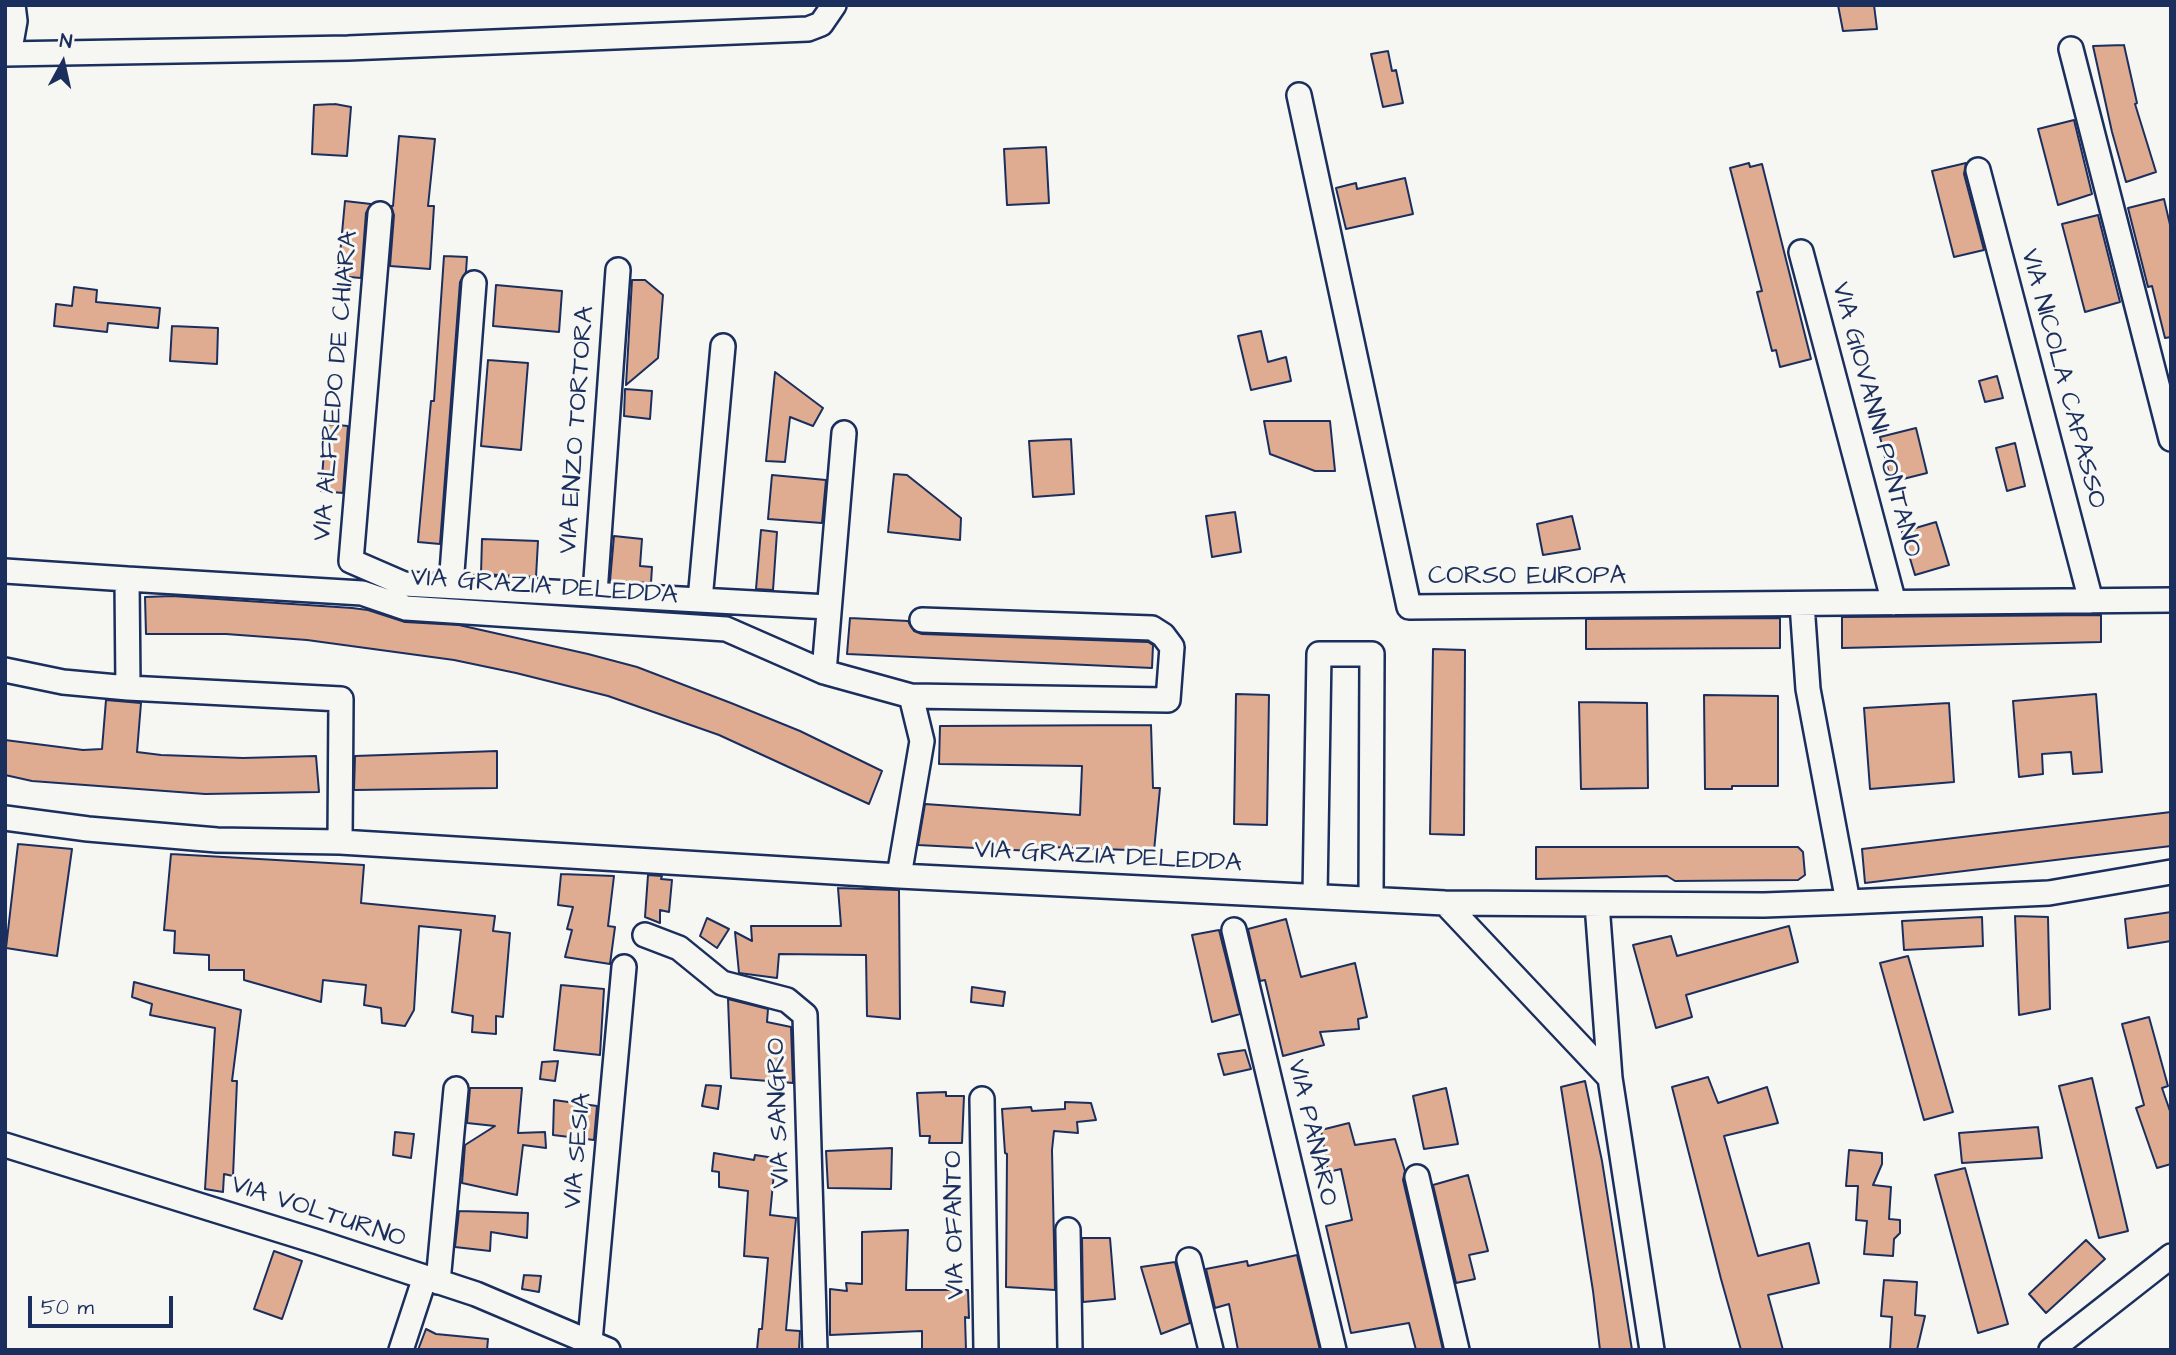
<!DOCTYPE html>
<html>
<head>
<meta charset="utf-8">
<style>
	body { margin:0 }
	#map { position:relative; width:2176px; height:1355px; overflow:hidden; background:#f6f6f2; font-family:"Architects Daughter",sans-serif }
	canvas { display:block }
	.frame { position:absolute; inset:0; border:7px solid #1b2f5e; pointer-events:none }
	.north { position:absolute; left:28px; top:28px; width:70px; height:70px; -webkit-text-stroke:5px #f6f6f2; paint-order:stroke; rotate:8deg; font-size:19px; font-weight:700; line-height:28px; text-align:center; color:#1b2f5e }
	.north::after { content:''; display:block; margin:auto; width:24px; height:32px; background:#1b2f5e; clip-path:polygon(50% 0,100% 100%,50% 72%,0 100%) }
	.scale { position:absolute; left:28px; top:1296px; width:145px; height:32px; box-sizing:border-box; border:4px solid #1b2f5e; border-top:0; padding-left:9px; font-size:21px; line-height:24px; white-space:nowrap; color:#1b2f5e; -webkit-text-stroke:5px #f6f6f2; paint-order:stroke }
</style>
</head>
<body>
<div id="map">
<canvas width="2176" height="1355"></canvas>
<div class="frame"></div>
<div class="north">N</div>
<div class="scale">50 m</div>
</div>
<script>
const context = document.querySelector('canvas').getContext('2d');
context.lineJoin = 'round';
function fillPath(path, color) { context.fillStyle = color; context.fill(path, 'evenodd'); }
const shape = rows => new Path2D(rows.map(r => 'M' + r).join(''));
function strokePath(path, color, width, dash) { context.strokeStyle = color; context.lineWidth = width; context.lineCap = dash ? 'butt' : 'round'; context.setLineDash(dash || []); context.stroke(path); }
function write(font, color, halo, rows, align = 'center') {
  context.font = font + ' "Architects Daughter",sans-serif'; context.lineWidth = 6; context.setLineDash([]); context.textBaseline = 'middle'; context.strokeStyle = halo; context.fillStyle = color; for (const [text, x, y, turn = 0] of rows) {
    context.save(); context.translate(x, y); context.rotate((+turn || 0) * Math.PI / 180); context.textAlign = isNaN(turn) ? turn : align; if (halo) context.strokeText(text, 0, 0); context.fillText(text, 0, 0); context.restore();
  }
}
const building = shape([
	[1838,5,1874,5,1877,29,1843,31,1838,5],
	[2124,45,2137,103,2135,104,2156,172,2126,182,2112,132,2093,46,2124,45],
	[1388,51,1392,71,1396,70,1403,103,1383,107,1371,54,1388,51],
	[335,104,351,107,347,156,312,154,314,105,335,104],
	[2074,120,2092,194,2058,205,2038,129,2074,120],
	[399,136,435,139,428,206,434,206,430,269,390,266,394,215,391,206,393,206,399,136],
	[1046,147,1049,203,1007,205,1004,149,1046,147],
	[1749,163,1750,167,1762,164,1811,359,1780,367,1776,350,1772,351,1757,292,1762,291,1730,168,1749,163],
	[1966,163,1964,174,1984,250,1954,257,1932,171,1966,163],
	[1405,178,1413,214,1346,229,1336,188,1356,183,1357,189,1405,178],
	[2164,199,2171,229,2171,337,2165,338,2152,286,2148,287,2128,208,2164,199],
	[345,201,371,204,366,213,361,278,338,276,345,201],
	[2098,215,2120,302,2085,312,2062,224,2098,215],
	[444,256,467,257,466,272,460,282,440,544,418,542,431,401,434,401,444,256],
	[632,280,645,280,663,295,658,358,626,385,632,280],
	[496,285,562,291,559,332,493,326,496,285],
	[74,287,97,290,96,302,160,308,158,328,108,323,107,332,54,326,56,304,72,306,74,287],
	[172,326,218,328,217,364,170,361,172,326],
	[1261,331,1268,362,1286,357,1291,381,1251,390,1238,336,1261,331],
	[488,360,528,363,521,450,481,446,488,360],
	[775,372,823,408,813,426,790,417,785,462,766,461,775,372],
	[1997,376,2003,398,1985,402,1979,381,1997,376],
	[625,389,652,391,650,419,624,416,625,389],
	[1264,421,1330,421,1335,471,1315,471,1270,454,1264,421],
	[326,424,348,426,343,493,321,491,326,424],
	[1916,428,1927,473,1891,482,1880,437,1916,428],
	[1071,439,1074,494,1033,497,1029,441,1071,439],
	[2015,443,2025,486,2007,491,1996,448,2015,443],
	[894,474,907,475,961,518,960,540,888,532,894,474],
	[772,475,826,480,822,523,768,519,772,475],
	[1235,512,1241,552,1212,557,1206,516,1235,512],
	[1572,516,1580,549,1543,555,1537,524,1572,516],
	[1936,522,1949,565,1915,575,1902,532,1936,522],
	[761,530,777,532,773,590,756,589,761,530],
	[614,536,642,539,640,566,652,567,651,583,610,581,614,536],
	[482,539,538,541,536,577,481,574,482,539],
	[172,596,352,608,368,610,405,622,459,625,588,654,637,667,731,703,800,731,882,771,869,804,719,735,608,696,516,673,454,660,307,640,226,634,146,634,145,597,172,596],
	[2101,615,2101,642,1842,648,1842,617,2101,615],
	[850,618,908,621,914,631,922,634,1148,642,1153,645,1152,668,847,654,850,618],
	[1780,618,1780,648,1586,649,1586,619,1780,618],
	[1433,649,1465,650,1464,835,1430,834,1433,649],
	[1236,694,1269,695,1267,825,1234,824,1236,694],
	[2096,694,2102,772,2073,774,2071,752,2042,754,2043,774,2019,777,2013,701,2096,694],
	[1704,695,1778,696,1778,786,1732,786,1732,789,1705,789,1704,695],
	[106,700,141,703,137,752,161,755,243,758,316,756,319,792,205,794,32,781,5,775,5,740,83,750,102,749,106,700],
	[1579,702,1647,703,1648,788,1581,789,1579,702],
	[1949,703,1954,782,1870,789,1864,708,1949,703],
	[1151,725,1153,788,1160,788,1154,851,1051,847,1051,852,918,845,925,804,1080,815,1082,766,939,764,940,726,1151,725],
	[497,751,497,788,354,790,355,756,497,751],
	[2171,812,2171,846,1865,883,1862,849,2171,812],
	[18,844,72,849,57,956,6,948,18,844],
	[1536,847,1798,847,1803,852,1805,875,1798,880,1675,881,1667,876,1536,879,1536,847],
	[171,854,364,865,361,903,495,916,493,931,510,933,503,1017,496,1016,496,1034,472,1032,473,1016,452,1012,461,930,419,926,414,1010,405,1026,382,1023,381,1008,364,1005,366,985,323,980,321,1002,244,980,244,970,209,970,209,955,174,953,175,931,164,930,171,854],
	[561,874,614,876,608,926,615,927,610,964,565,957,572,930,567,929,573,907,558,905,561,874],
	[648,875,662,876,661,879,672,880,669,912,660,910,660,923,645,917,648,875],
	[838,888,899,890,900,1019,867,1016,866,955,779,954,777,978,739,973,735,932,752,941,751,926,841,926,838,888],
	[2171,912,2171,941,2128,948,2125,919,2171,912],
	[2015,916,2048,917,2050,1009,2019,1015,2015,916],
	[1982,917,1983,946,1904,950,1902,921,1982,917],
	[707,918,729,929,717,948,700,936,707,918],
	[1286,919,1301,977,1355,963,1367,1017,1358,1019,1359,1029,1320,1032,1324,1045,1283,1056,1265,980,1260,981,1248,929,1286,919],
	[1789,926,1798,962,1686,995,1692,1017,1656,1028,1633,945,1671,936,1677,956,1789,926],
	[1219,930,1240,1014,1212,1022,1192,935,1219,930],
	[1908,956,1953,1112,1924,1120,1880,963,1908,956],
	[134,982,241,1010,232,1081,237,1081,233,1176,224,1174,223,1192,205,1189,215,1028,150,1015,152,1004,132,997,134,982],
	[561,985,604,989,600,1055,554,1050,561,985],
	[972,987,1005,992,1003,1006,971,1002,972,987],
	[728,999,768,1009,767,1022,791,1027,793,1083,731,1078,728,999],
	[2149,1017,2168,1086,2162,1088,2171,1114,2171,1164,2157,1168,2136,1108,2144,1105,2122,1024,2149,1017],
	[1245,1050,1251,1069,1224,1075,1218,1054,1245,1050],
	[558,1061,555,1081,540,1079,542,1062,558,1061],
	[1708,1077,1718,1103,1767,1087,1778,1123,1724,1136,1758,1256,1809,1243,1819,1283,1768,1295,1783,1350,1741,1350,1721,1279,1672,1087,1708,1077],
	[2092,1078,2128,1231,2099,1238,2059,1086,2092,1078],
	[1585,1081,1602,1161,1632,1350,1600,1350,1593,1291,1561,1087,1585,1081],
	[706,1085,721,1086,718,1109,702,1106,706,1085],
	[470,1088,522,1088,518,1133,545,1132,546,1148,523,1145,517,1195,462,1183,465,1145,495,1126,467,1123,470,1088],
	[1446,1088,1458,1144,1424,1149,1413,1096,1446,1088],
	[946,1092,946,1096,964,1096,962,1143,929,1143,930,1136,920,1136,917,1093,946,1092],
	[554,1100,597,1106,594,1140,553,1135,554,1100],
	[1065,1102,1091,1103,1096,1120,1077,1122,1078,1133,1054,1131,1052,1150,1055,1290,1006,1287,1007,1154,1005,1153,1002,1109,1031,1107,1032,1111,1065,1109,1065,1102],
	[1349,1123,1355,1145,1395,1139,1405,1171,1403,1180,1443,1350,1416,1350,1409,1323,1351,1333,1326,1226,1352,1220,1341,1169,1328,1172,1321,1130,1349,1123],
	[2038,1127,2042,1158,1962,1163,1959,1133,2038,1127],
	[395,1132,414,1134,411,1158,393,1155,395,1132],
	[892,1148,891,1189,828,1188,826,1151,892,1148],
	[1849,1150,1882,1153,1882,1164,1873,1185,1891,1187,1889,1219,1900,1220,1900,1233,1894,1239,1893,1256,1864,1254,1867,1221,1856,1220,1858,1186,1846,1186,1849,1150],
	[714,1153,754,1160,755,1155,781,1159,780,1173,774,1173,770,1215,796,1218,786,1330,800,1331,799,1350,757,1350,759,1329,762,1329,768,1258,744,1256,748,1191,719,1187,719,1172,712,1171,714,1153],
	[1965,1168,2008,1324,1978,1333,1935,1175,1965,1168],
	[1468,1175,1488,1251,1469,1255,1475,1279,1456,1283,1433,1185,1468,1175],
	[459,1211,528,1213,527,1238,491,1232,490,1251,455,1247,459,1211],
	[908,1230,906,1290,968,1290,969,1318,965,1317,966,1350,922,1350,922,1331,830,1335,830,1289,847,1291,846,1283,862,1284,862,1232,908,1230],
	[1082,1238,1110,1238,1115,1299,1083,1302,1082,1238],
	[2086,1240,2105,1259,2046,1313,2029,1294,2086,1240],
	[274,1251,302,1261,282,1319,254,1309,274,1251],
	[1297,1255,1320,1350,1238,1350,1229,1304,1215,1308,1206,1269,1247,1261,1248,1266,1297,1255],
	[1175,1262,1190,1323,1161,1334,1141,1267,1175,1262],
	[524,1275,541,1276,539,1292,522,1289,524,1275],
	[1884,1280,1917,1282,1915,1315,1925,1316,1917,1350,1890,1350,1892,1317,1881,1316,1884,1280],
	[426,1329,436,1334,488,1339,487,1350,418,1350,426,1329]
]);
fillPath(building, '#dfac92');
strokePath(building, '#1b2f5e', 2);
const minor = shape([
	[2071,49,2171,439],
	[5,54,348,48,808,29,821,24,834,5],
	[7,54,12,38,15,21,13,5],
	[1299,95,1409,607,2171,600],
	[1978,170,2091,601],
	[380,214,351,561,404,584,828,607],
	[1801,252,1894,603],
	[844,433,824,672,911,696,922,741,899,876],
	[5,571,127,579],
	[451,585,474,283],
	[595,593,618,270],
	[700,600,723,346],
	[1802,604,1808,689,1848,902],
	[5,670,63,682,128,688,127,579,362,593,406,608,726,629,824,672],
	[128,688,341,699,340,842],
	[911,696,1168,700,1172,647,1163,635,1152,628,922,620],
	[5,818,88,829,217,840,340,842,899,876,1445,903,1764,905,1848,902,2049,893,2171,872],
	[1315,896,1319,654,1372,654,1371,899],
	[1445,903,1610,1078],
	[1597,904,1610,1078,1652,1350],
	[1234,930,1334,1350],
	[645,935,679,948,722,983,787,1000,805,1015,815,1350],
	[982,1099,986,1350],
	[5,1145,318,1242,476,1294,608,1350],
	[1417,1177,1457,1350],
	[1068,1230,1070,1350],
	[1189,1260,1211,1350],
	[438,1282,456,1089],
	[590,1341,624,967],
	[401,1350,425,1277],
	[2051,1350,2171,1256]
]);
strokePath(minor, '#1b2f5e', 28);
strokePath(minor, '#f6f6f2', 23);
write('26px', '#1b2f5e', '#f6f6f2', [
	["VIA NICOLA CAPASSO",2062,379,75],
	["VIA ALFREDO DE CHIARA",337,386,-85],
	["VIA GIOVANNI PONTANO",1875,420,75],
	["VIA ENZO TORTORA",578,430,-86],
	["CORSO EUROPA",1527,578],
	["VIA GRAZIA DELEDDA",544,588,4],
	["VIA GRAZIA DELEDDA",1108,858,3],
	["VIA SANGRO",780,1113,-92],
	["VIA PANARO",1311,1133,77],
	["VIA SESIA",579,1151,-85],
	["VIA VOLTURNO",318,1213,18],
	["VIA OFANTO",956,1225,-91]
]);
</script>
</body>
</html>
